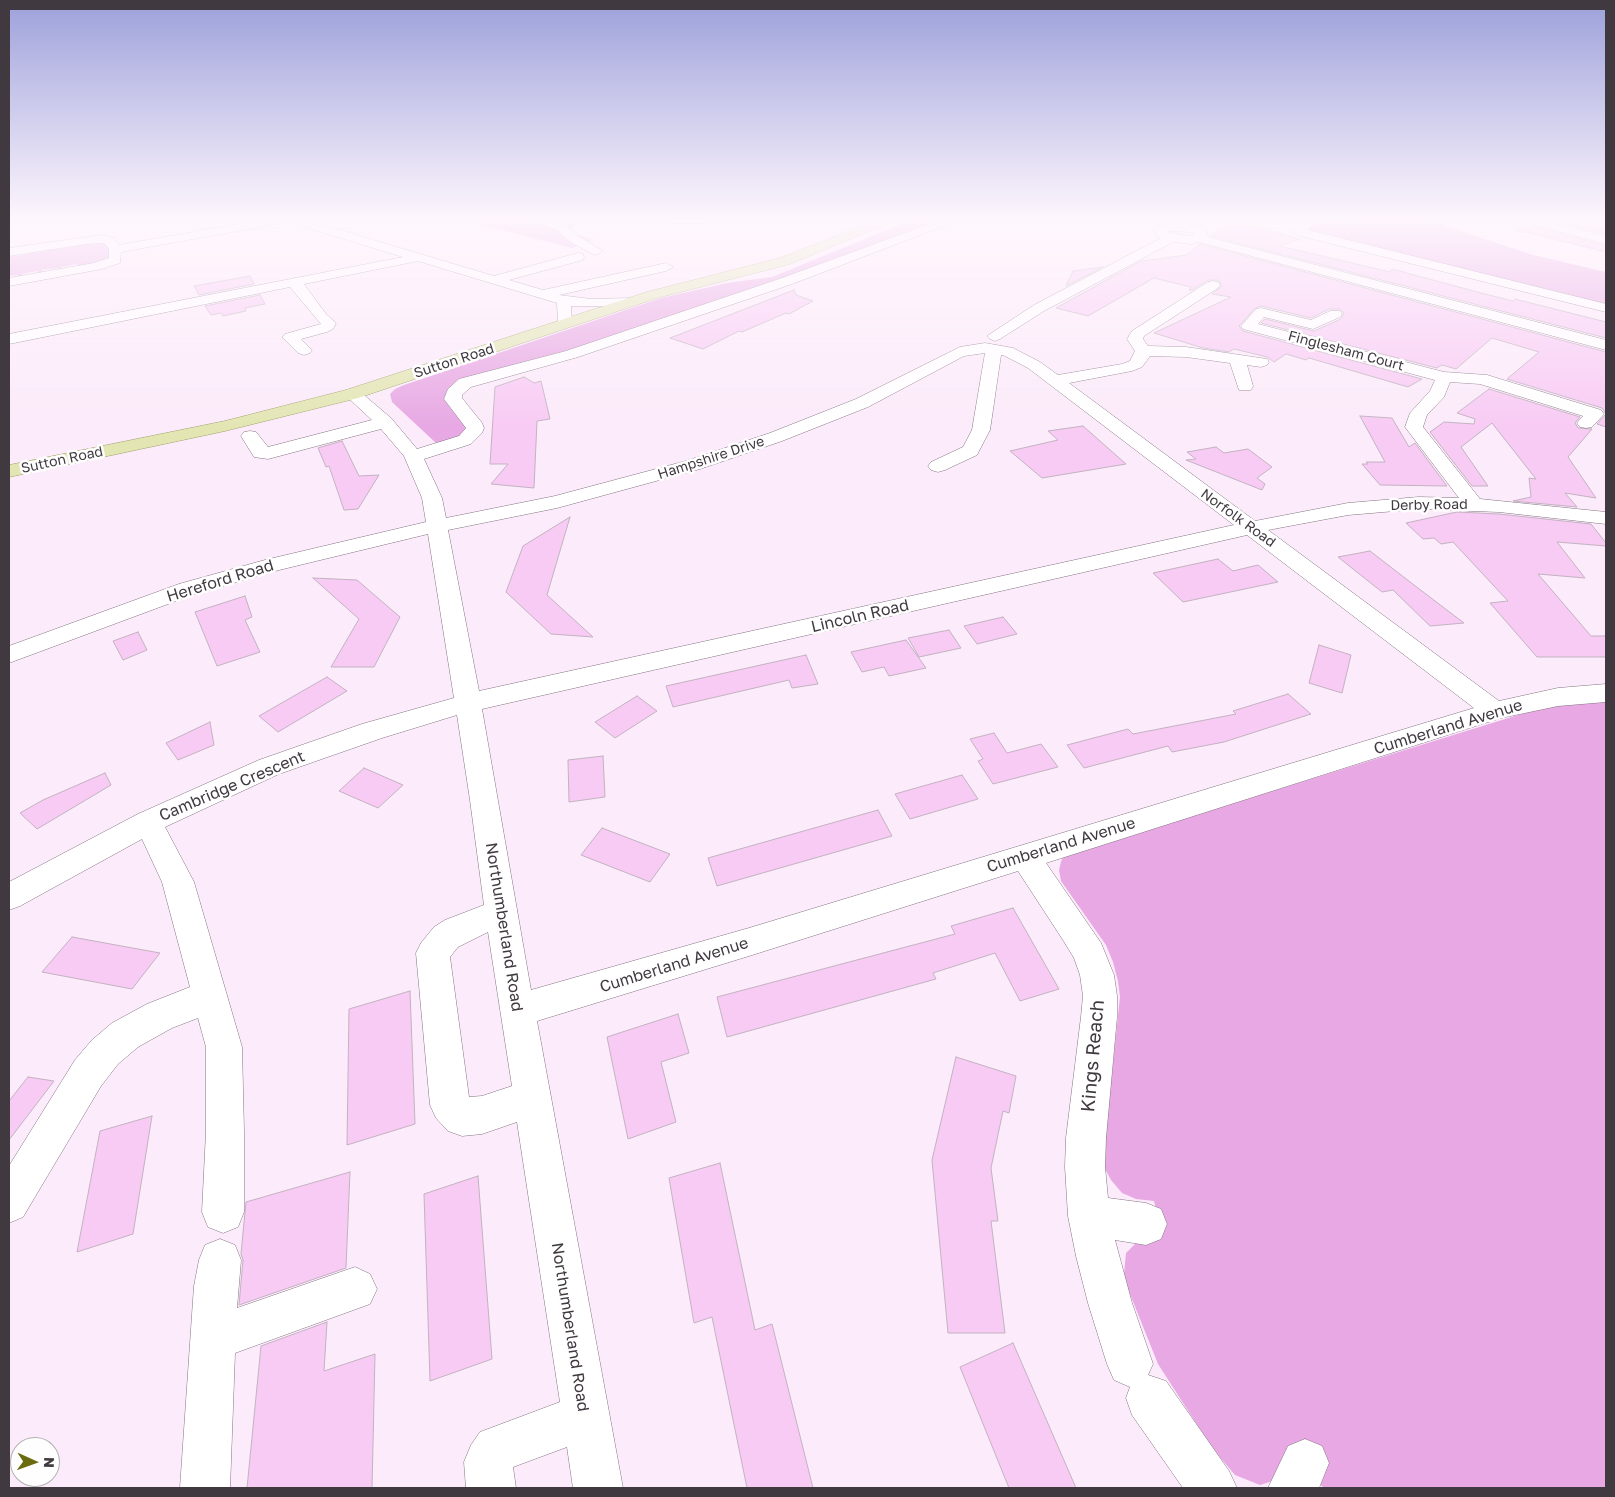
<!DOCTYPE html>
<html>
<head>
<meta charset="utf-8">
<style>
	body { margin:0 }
	#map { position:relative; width:1615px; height:1497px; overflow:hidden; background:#fcebfa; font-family:"Golos Text",sans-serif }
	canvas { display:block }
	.frame { position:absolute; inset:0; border:10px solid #403a40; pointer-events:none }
	.north { position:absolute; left:10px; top:1437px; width:50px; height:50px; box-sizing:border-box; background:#fefefe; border:1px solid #b2b0b2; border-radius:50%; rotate:92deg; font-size:14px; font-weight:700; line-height:20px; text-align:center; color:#403a40 }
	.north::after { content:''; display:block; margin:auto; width:18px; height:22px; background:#696b0c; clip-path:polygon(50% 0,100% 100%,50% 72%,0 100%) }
</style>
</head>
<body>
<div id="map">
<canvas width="1615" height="1497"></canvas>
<div class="frame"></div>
<div class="north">N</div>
</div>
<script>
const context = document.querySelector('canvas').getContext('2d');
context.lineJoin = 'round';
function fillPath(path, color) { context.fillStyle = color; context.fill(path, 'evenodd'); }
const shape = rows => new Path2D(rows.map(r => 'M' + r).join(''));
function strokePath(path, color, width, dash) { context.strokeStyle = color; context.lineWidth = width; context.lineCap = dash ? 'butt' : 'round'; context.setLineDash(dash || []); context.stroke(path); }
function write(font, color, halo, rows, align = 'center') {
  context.font = font + ' "Golos Text",sans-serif'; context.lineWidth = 5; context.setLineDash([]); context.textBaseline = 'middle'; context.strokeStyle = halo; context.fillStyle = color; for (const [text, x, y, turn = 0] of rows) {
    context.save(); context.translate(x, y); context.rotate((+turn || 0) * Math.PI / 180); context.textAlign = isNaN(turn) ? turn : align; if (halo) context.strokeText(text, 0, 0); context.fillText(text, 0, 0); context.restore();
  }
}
fillPath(shape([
	[459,219,597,219,572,226,572,233,594,240,572,248],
	[914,219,948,219,781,281,630,333,468,378,455,385,472,426,469,432,449,442,436,443,392,402,390,394,395,389,404,385,661,298,727,283,772,277],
	[1305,219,1348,220,1351,219,1425,219,1533,255,1606,272,1606,309,1295,232],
	[104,241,115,256,78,268,77,264,61,267,62,271,59,271,58,268,42,270,42,274,39,275,37,271,22,274,22,278,18,278,18,275,9,276,9,253,14,253,15,256,29,254,29,250,32,249,33,253,48,251,47,247,51,246,52,250],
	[1606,700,1606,1488,1324,1488,1296,1461,1279,1479,1260,1485,1235,1475,1212,1448,1158,1364,1126,1284,1124,1274,1126,1253,1136,1243,1163,1234,1154,1201,1136,1199,1122,1193,1111,1180,1104,1167,1104,1148,1120,997,1118,981,1113,962,1106,945,1061,881,1059,870,1061,862,1063,857,1185,818,1544,707,1581,701]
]), '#e7a8e3');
const building = shape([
	[1565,219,1606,230,1606,234,1554,221,1565,219],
	[1231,220,1300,239,1280,246,1390,272,1392,269,1481,293,1513,301,1515,299,1606,322,1606,338,1211,236,1231,220],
	[1533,226,1606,246,1606,252,1517,230,1533,226],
	[1200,244,1606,352,1606,427,1597,424,1606,414,1602,408,1507,379,1539,352,1492,338,1456,369,1442,365,1437,368,1261,323,1265,319,1314,331,1341,319,1344,313,1340,309,1329,309,1311,318,1261,306,1255,308,1239,326,1243,331,1422,379,1408,387,1309,358,1306,360,1286,354,1274,362,1267,357,1234,349,1229,352,1203,348,1154,333,1231,297,1212,294,1222,286,1218,280,1208,280,1192,290,1189,290,1191,287,1154,278,1088,316,1056,308,1141,261,1187,255,1200,244],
	[1103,267,1066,286,1073,271,1103,267],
	[250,276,254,284,199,295,194,286,250,276],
	[794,290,796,295,813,301,789,314,786,313,742,332,739,331,703,349,670,338,794,290],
	[260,295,265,304,245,308,246,311,223,316,221,313,211,315,205,306,260,295],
	[524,377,534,383,541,381,550,419,537,421,534,488,491,484,508,464,490,464,495,387,524,377],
	[1489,389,1580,417,1575,423,1578,428,1592,429,1568,457,1596,498,1565,493,1577,507,1513,501,1531,497,1529,478,1536,479,1492,423,1461,447,1488,486,1472,486,1430,432,1444,422,1474,424,1475,419,1457,413,1489,389],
	[1360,416,1392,418,1409,447,1415,443,1447,486,1380,485,1362,464,1368,464,1366,462,1385,462,1360,416],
	[1083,426,1126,464,1042,478,1010,451,1058,440,1048,431,1083,426],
	[342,441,359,476,379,475,358,509,344,510,329,466,326,467,318,448,342,441],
	[1216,447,1224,453,1248,449,1272,467,1257,478,1265,484,1262,490,1186,460,1196,459,1187,452,1216,447],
	[1457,512,1499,514,1591,524,1606,543,1606,546,1557,542,1585,578,1538,574,1591,636,1606,636,1606,657,1537,657,1490,603,1508,601,1453,542,1441,544,1434,538,1423,539,1406,523,1457,512],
	[570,517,547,595,593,637,551,634,506,592,523,546,570,517],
	[1370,551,1414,585,1464,623,1430,626,1393,590,1382,592,1338,557,1370,551],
	[1218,559,1233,571,1258,565,1278,582,1183,602,1153,573,1218,559],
	[313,578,357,580,400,617,374,667,331,667,359,619,313,578],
	[245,596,252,617,245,620,260,652,217,666,195,612,245,596],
	[1003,617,1017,634,977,644,964,626,1003,617],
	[949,630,961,648,919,657,908,638,949,630],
	[138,632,147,650,123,660,113,641,138,632],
	[906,640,926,668,889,676,884,667,862,672,851,652,906,640],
	[1319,645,1351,655,1342,693,1309,683,1319,645],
	[806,655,818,684,792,688,789,680,673,707,666,686,806,655],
	[327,677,347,691,278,732,259,716,327,677],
	[1288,694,1311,714,1224,742,1172,752,1168,746,1084,768,1067,745,1128,729,1133,734,1236,714,1233,711,1288,694],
	[637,696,657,711,615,738,595,722,637,696],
	[210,722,214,745,178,760,166,743,210,722],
	[994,733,1007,753,1041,744,1058,767,993,784,978,761,983,759,970,739,994,733],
	[603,756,605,797,569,802,568,760,603,756],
	[364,768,403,785,378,808,339,791,364,768],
	[105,773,111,785,37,829,20,813,43,800,105,773],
	[962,775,978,799,910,819,895,794,962,775],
	[878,810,892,836,717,886,708,858,878,810],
	[602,828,670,854,650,882,581,855,602,828],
	[1013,908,1059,989,1020,1001,995,953,933,973,936,979,727,1037,717,997,955,934,951,926,1013,908],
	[72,937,160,953,132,989,42,972,72,937],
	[410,991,415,1124,347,1145,349,1009,410,991],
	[678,1014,689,1053,661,1062,676,1122,628,1139,607,1037,678,1014],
	[956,1057,1016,1076,1009,1113,1003,1111,991,1168,998,1221,991,1221,1005,1333,948,1333,932,1160,956,1057],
	[28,1077,54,1081,9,1140,9,1101,28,1077],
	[152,1116,133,1234,77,1252,100,1131,152,1116],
	[720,1163,755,1330,772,1324,813,1488,747,1488,712,1317,694,1323,669,1178,720,1163],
	[350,1172,346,1268,239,1305,243,1260,241,1254,246,1202,350,1172],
	[478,1176,492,1359,430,1381,424,1194,478,1176],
	[327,1322,324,1371,375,1354,372,1488,247,1488,261,1346,327,1322],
	[1013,1343,1076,1488,1009,1488,960,1367,1013,1343]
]);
fillPath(building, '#f8cbf4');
strokePath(building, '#c2b2c0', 1);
const minor = shape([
	[267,219,303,219,494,276,578,253,583,254,584,257,583,260,509,280,543,290,666,263,673,267,666,271,559,295,591,299,631,298,636,299,638,302,636,305,631,306,571,306,572,324,570,327,565,328,560,327,558,324,557,303,418,261,304,284,326,314,336,323,333,329,327,332,301,339,312,350,310,353,304,355,298,353,282,337,285,334,321,324,290,287,9,344,9,334,403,257,288,222,121,252,120,263,102,269,9,286,9,278,94,263,109,258,109,249,105,244,102,243,87,244,9,256,9,248,102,235,114,238,119,245,267,219],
	[532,219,548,219,565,224,578,236,603,251,597,255,593,254,570,242,557,230,534,221,532,219],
	[667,219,711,219,705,223,673,223,667,219],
	[943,219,959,219,957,221,792,284,578,357,471,387,462,395,462,398,482,423,484,428,482,433,471,444,424,459,442,498,446,518,555,496,686,461,770,433,856,399,960,347,985,343,1013,348,1040,362,1058,375,1122,364,1130,361,1135,351,1127,339,1132,331,1208,282,1213,281,1218,282,1220,285,1218,288,1144,336,1143,339,1148,346,1186,347,1267,359,1269,362,1267,365,1261,367,1247,365,1253,386,1251,390,1239,390,1230,363,1186,357,1150,356,1142,367,1132,371,1069,383,1255,521,1348,503,1419,497,1459,498,1405,427,1410,413,1430,391,1435,380,1243,329,1241,326,1256,309,1261,308,1311,320,1330,311,1340,311,1342,314,1340,317,1313,329,1264,317,1258,324,1444,372,1487,375,1601,410,1604,414,1592,427,1586,428,1580,427,1577,423,1583,416,1480,384,1450,382,1444,397,1427,415,1423,427,1480,499,1606,512,1606,524,1499,512,1419,509,1348,515,1268,530,1499,701,1558,688,1606,684,1606,702,1558,706,1501,718,1046,863,1101,943,1114,975,1117,996,1117,1017,1106,1138,1105,1167,1108,1198,1146,1203,1161,1209,1167,1224,1161,1239,1146,1245,1115,1240,1132,1303,1153,1364,1148,1375,1166,1381,1229,1471,1237,1488,1183,1488,1132,1415,1126,1398,1130,1387,1114,1380,1107,1364,1088,1303,1076,1256,1068,1216,1065,1167,1066,1138,1081,1017,1083,996,1080,975,1074,958,1063,940,1018,871,749,956,537,1021,623,1488,573,1488,567,1447,513,1467,516,1488,466,1488,464,1462,471,1445,480,1432,560,1402,517,1122,482,1134,462,1136,448,1131,436,1118,430,1105,416,953,421,943,434,927,445,920,484,905,470,800,457,715,382,738,279,774,165,827,194,882,242,1047,244,1132,244,1212,238,1227,223,1233,208,1227,202,1212,206,1132,206,1047,198,1018,172,1028,138,1047,118,1064,101,1086,23,1217,9,1223,9,1166,75,1060,92,1040,112,1023,147,1004,190,987,162,882,142,839,20,906,9,910,9,882,138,814,259,760,362,724,454,698,428,534,279,570,195,594,9,663,9,646,179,584,265,560,426,522,422,498,404,456,381,429,268,459,254,457,241,436,244,432,250,431,256,432,268,447,372,420,344,394,346,390,352,389,358,390,391,418,417,449,459,436,466,428,444,399,448,389,459,379,566,351,782,278,943,219],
	[985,353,972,430,963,447,931,462,928,466,931,470,938,472,945,470,977,455,979,451,990,430,1001,355,1003,355,1028,368,1234,525,479,691,448,530,557,508,700,469,782,441,868,407,964,356,985,353],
	[1247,535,1474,708,749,928,531,990,482,709,1247,535],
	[488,932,512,1086,482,1096,469,1097,450,957,458,947,488,932],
	[1306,219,1318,219,1308,230,1606,304,1606,312,1296,235,1294,232,1306,219],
	[1519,219,1537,219,1606,236,1606,244,1521,221,1519,219],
	[1169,223,1182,223,1201,227,1207,232,1208,237,1606,340,1606,350,1199,242,1192,244,1173,242,1044,311,1000,339,995,341,990,339,987,336,1034,305,1161,238,1157,237,1154,230,1156,227,1169,223],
	[1170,231,1182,231,1195,234,1190,236,1167,232,1170,231],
	[220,1239,235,1245,241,1260,237,1308,355,1267,370,1274,377,1289,370,1304,235,1353,230,1488,180,1488,194,1286,199,1260,205,1245,220,1239],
	[1305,1439,1322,1446,1329,1463,1319,1488,1268,1488,1288,1446,1305,1439]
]);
const major = shape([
	[881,219,896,219,894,221,790,264,657,298,358,398,225,431,9,477,9,465,225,421,346,390,647,292,780,258,881,219]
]);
strokePath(minor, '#837582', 1);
strokePath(major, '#9e9f6a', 1);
fillPath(minor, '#fff');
fillPath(major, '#e3e6b3');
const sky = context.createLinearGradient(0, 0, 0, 428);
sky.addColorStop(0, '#9da1db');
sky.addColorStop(0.51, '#fef6fd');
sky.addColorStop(1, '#fef6fd00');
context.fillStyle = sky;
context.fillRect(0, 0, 1615, 428);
write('14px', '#403a40', '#fefefe', [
	["Finglesham Court",1346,351,15],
	["Sutton Road",454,361,-18],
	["Hampshire Drive",711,458,-18],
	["Sutton Road",62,460,-12],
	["Derby Road",1429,505,-1],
	["Norfolk Road",1238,518,36]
]);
write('16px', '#403a40', '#fefefe', [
	["Hereford Road",220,581,-17],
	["Lincoln Road",860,616,-13],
	["Cumberland Avenue",1448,727,-17],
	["Cambridge Crescent",232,786,-23],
	["Cumberland Avenue",1061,845,-17],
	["Northumberland Road",504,927,81],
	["Cumberland Avenue",674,965,-17],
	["Northumberland Road",570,1327,81]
]);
write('19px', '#403a40', '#fefefe', [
	["Kings Reach",1093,1056,-85]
]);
</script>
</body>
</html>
